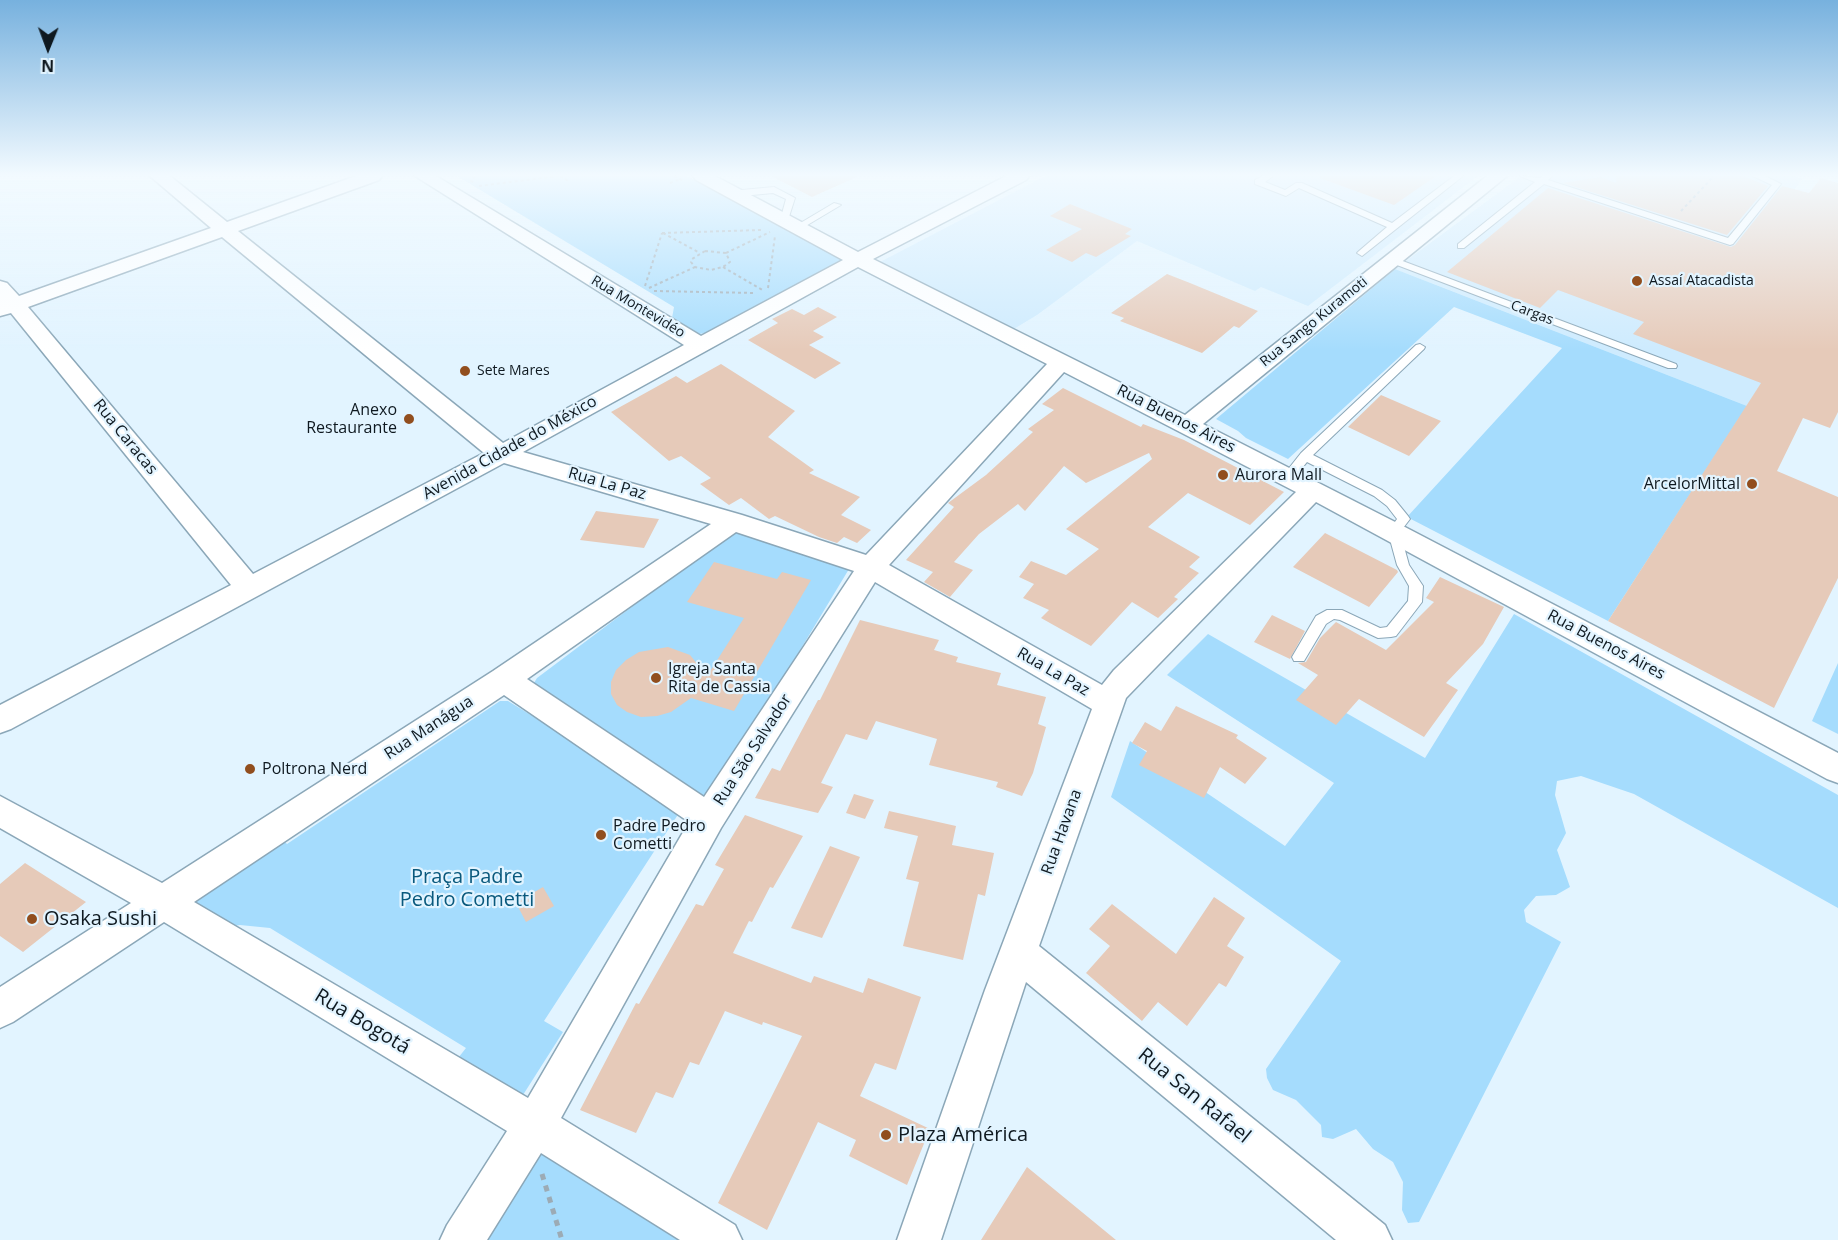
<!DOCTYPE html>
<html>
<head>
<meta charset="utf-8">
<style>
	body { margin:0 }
	#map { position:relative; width:1838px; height:1240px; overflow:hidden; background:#e2f4ff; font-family:"Open Sans",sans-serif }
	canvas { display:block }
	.north { position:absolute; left:18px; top:18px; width:60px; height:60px; -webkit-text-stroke:4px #e2f4ff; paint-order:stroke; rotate:181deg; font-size:16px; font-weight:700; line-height:24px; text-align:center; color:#0f1920 }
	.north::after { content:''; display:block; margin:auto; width:21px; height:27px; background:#0f1920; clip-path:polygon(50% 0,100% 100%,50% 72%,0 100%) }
</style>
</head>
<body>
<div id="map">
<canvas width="1838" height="1240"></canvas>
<div class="north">N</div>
</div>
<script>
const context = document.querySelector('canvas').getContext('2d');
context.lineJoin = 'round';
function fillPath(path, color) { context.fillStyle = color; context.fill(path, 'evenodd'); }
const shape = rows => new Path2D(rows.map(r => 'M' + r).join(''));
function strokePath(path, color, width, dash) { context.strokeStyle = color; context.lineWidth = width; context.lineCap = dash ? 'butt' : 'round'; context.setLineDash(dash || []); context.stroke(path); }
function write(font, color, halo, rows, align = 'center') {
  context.font = font + ' "Open Sans",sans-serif'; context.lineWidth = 4.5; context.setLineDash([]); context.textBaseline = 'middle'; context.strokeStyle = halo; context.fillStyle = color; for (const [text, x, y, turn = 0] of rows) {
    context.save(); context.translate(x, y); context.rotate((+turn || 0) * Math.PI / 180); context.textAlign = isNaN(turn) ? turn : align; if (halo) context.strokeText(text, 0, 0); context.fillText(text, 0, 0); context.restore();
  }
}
fillPath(shape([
	[1045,176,1478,176,1308,306,1261,287,1255,291,1137,241,1037,315,1012,330,880,262],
	[1521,176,1794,176,1802,179,1751,252,1829,278,1747,406,1395,269]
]), '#ceebfe');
fillPath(shape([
	[457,176,687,176,842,255,844,260,708,333,698,334,672,318,674,307],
	[1395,269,1747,406,1608,621,1407,517,1562,348,1454,307,1288,459,1246,438,1238,431,1216,419],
	[744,529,849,569,715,791,703,798,534,683,537,678,734,530],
	[1514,614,1838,795,1838,908,1634,794,1581,776,1557,781,1555,795,1566,833,1557,850,1570,887,1556,895,1536,896,1524,910,1526,922,1561,942,1419,1222,1408,1223,1402,1210,1403,1182,1393,1162,1373,1149,1356,1129,1333,1139,1322,1137,1321,1125,1296,1100,1273,1090,1267,1078,1266,1069,1341,961,1111,797,1130,741,1285,846,1334,783,1167,675,1208,634,1425,758],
	[1838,663,1838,734,1812,721],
	[500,701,508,701,679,806,679,813,544,1021,563,1032,516,1106,451,1067,466,1048,270,928,240,925,214,929,196,915,192,893,277,834,287,844],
	[537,1150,693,1240,472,1240]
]), '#a5dcfd');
fillPath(shape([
	[771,176,859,176,812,197],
	[1321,176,1436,176,1394,205,1320,178],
	[1617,176,1743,176,1768,186,1727,235,1563,183,1600,177,1616,183],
	[1821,178,1838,183,1838,412,1830,428,1803,418,1777,471,1838,497,1838,578,1774,708,1608,621,1761,383,1633,334,1644,322,1558,290,1540,308,1447,272,1548,188,1731,247,1735,245,1782,186,1809,193],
	[1070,204,1132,229,1125,234,1131,236,1096,257,1086,253,1072,262,1046,250,1082,229,1050,216],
	[1167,274,1190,283,1258,311,1239,328,1234,326,1202,353,1120,321,1124,318,1111,313],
	[818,307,837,317,813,331,824,337,809,345,841,363,815,379,748,340,778,323,772,319,792,309,804,315],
	[721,364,795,411,768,437,814,470,809,473,860,497,841,515,871,530,857,543,844,537,837,543,819,537,775,516,769,519,741,498,729,505,700,484,711,478,681,456,669,461,611,412,676,376,687,383],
	[1063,388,1141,427,1143,424,1184,440,1284,492,1250,525,1188,493,1148,527,1200,557,1189,567,1199,573,1174,597,1178,599,1158,618,1132,602,1091,646,1041,618,1049,610,1023,598,1034,584,1019,577,1031,561,1066,575,1099,549,1066,529,1152,459,1149,453,1086,483,1064,466,1025,511,1018,504,979,534,954,562,973,570,950,597,924,582,933,572,906,560,954,507,948,503,986,475,1033,432,1028,429,1054,410,1042,404],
	[1381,395,1441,421,1409,456,1348,427],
	[596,511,659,519,644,548,580,540],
	[1325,533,1397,570,1398,572,1369,607,1293,567],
	[714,562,777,579,782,572,811,580,734,711,691,698,671,712,657,716,641,717,627,712,617,705,611,694,611,682,616,670,626,660,639,652,668,647,690,655,707,676,744,618,687,602],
	[1440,577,1504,607,1483,644,1446,683,1458,690,1424,737,1359,699,1336,725,1296,700,1318,675,1298,663,1306,662,1320,638,1336,622,1386,650,1434,602,1426,598],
	[1272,615,1305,631,1290,659,1254,642],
	[860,620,939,640,934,650,958,657,956,662,1001,673,997,685,1046,697,1038,724,1046,727,1033,773,1022,796,996,787,998,782,929,765,937,739,876,721,867,740,846,734,821,783,833,787,818,813,755,798,772,768,780,771,818,700,820,700],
	[1176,706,1238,735,1236,738,1267,758,1245,784,1220,767,1204,798,1139,765,1147,751,1132,743,1145,722,1161,731],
	[854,794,874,800,865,819,846,813],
	[889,811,956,826,952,845,994,853,985,896,978,894,963,960,903,946,919,882,906,879,918,836,884,828],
	[745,815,803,836,773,888,770,887,752,922,749,921,733,953,811,983,814,976,863,993,868,978,921,997,896,1070,875,1063,860,1096,930,1129,907,1185,849,1156,856,1140,818,1122,767,1230,718,1203,802,1036,763,1022,762,1025,725,1011,699,1065,690,1062,673,1098,656,1092,636,1133,580,1110,636,1003,639,1004,696,904,703,906,724,869,715,865],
	[830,846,860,857,822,938,791,928],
	[25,863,86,902,23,952,0,936,0,884],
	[543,887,554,906,526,922,516,903],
	[1214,897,1245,918,1227,946,1244,957,1226,987,1219,983,1187,1026,1158,1002,1142,1021,1086,973,1110,946,1089,929,1112,904,1176,954],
	[1027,1167,1116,1240,981,1240]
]), '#e6cab9');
const service = shape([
	[1263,176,1273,176,1265,182,1285,190,1296,183,1302,183,1392,223,1454,176,1463,176,1362,256,1357,253,1359,251,1387,227,1299,188,1286,196,1255,184,1255,180,1263,176],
	[1520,176,1540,178,1543,176,1552,176,1548,180,1728,238,1772,185,1753,176,1765,176,1781,184,1733,244,1730,245,1544,184,1464,248,1458,248,1458,244,1535,182,1520,176],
	[774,187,795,198,787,223,780,221,786,199,773,193,731,197,727,194,731,191,774,187],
	[834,203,841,205,799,230,792,228,834,203],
	[1392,257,1676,364,1677,366,1676,368,1668,368,1389,262,1387,260,1392,257],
	[1420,344,1425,347,1424,349,1313,455,1382,490,1395,500,1408,516,1410,519,1400,532,1409,565,1423,586,1422,602,1396,636,1391,637,1378,638,1340,620,1334,619,1326,624,1304,661,1294,661,1292,657,1316,616,1327,610,1342,610,1380,628,1387,627,1408,601,1409,586,1397,565,1388,532,1397,519,1387,506,1374,496,1307,462,1292,480,1284,480,1282,477,1301,453,1416,345,1420,344]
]);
const minor = shape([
	[150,176,170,176,227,222,356,176,382,176,379,180,238,231,503,443,684,345,415,176,436,176,701,336,843,260,696,180,693,176,715,176,858,252,1006,176,1029,176,1026,180,873,259,1185,415,1487,176,1507,176,1203,424,1403,526,1838,753,1838,783,1827,779,1316,502,1126,698,1039,946,1385,1225,1392,1240,1336,1240,1026,982,941,1240,897,1240,985,990,1092,709,875,582,721,828,561,1118,735,1225,742,1240,680,1240,541,1153,487,1240,440,1240,447,1225,507,1131,164,922,13,1022,0,1028,0,987,131,903,0,828,0,796,162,883,493,671,711,524,504,463,11,729,0,733,0,705,231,585,11,313,0,316,0,281,7,283,19,296,211,228,150,176],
	[222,237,484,453,253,574,28,307,222,237],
	[858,267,1047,364,866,555,742,515,523,452,858,267],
	[1064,372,1296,492,1114,670,1102,685,889,565,1064,372],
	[736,532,854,571,704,797,527,679,736,532],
	[504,695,689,822,528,1098,194,902,504,695]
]);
strokePath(service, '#8ba7b8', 2);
strokePath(minor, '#8ba7b8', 3);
strokePath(shape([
	[475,176,471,181,475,183],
	[560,176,570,182],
	[674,176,684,181],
	[670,183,680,179],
	[479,186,558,176],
	[1681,211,1714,176],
	[662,233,761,230],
	[663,233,700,253],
	[705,251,726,253,730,262,723,267,711,270,695,267,691,262,692,259,705,251],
	[726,253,770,232],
	[723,267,764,291],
	[645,286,662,233],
	[649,288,695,267],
	[768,288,775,236],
	[654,291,754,293]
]), '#9cabb5', 2, [3, 3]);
strokePath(shape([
	[542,1174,562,1240]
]), '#9cabb5', 5, [6, 6]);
fillPath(service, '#fff');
fillPath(minor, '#fff');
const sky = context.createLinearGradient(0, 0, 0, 350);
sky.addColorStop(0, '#77b1de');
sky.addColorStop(0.5, '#f2faff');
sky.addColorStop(1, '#f2faff00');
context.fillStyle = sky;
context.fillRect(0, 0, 1838, 350);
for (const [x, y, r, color] of [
	[1637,281,6,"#914e1e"],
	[465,371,6,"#914e1e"],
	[409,419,6,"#914e1e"],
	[1223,475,6,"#914e1e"],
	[1752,484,6,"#914e1e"],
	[656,678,6,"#914e1e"],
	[250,769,6,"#914e1e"],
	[601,835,6,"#914e1e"],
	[32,919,6,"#914e1e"],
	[886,1135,6,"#914e1e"]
]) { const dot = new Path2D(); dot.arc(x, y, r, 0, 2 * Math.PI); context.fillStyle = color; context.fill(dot); strokePath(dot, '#e2f4ff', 2); }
write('14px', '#0f1920', '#e2f4ff', [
	["Assaí Atacadista",1649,281],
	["Sete Mares",477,371]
], 'left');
write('14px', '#0f1920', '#e2f4ff', [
	["Rua Montevidéo",638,307,31],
	["Cargas",1532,313,21],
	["Rua Sango Kuramoti",1314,322,-39]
]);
write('16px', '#0f1920', '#e2f4ff', [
	["Anexo",397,410,"right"],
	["Restaurante",397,428,"right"],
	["Aurora Mall",1235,475],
	["ArcelorMittal",1740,484,"right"],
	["Igreja Santa",668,669],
	["Rita de Cassia",668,687],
	["Poltrona Nerd",262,769],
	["Padre Pedro",613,826],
	["Cometti",613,844]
], 'left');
write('16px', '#0f1920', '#e2f4ff', [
	["Rua Buenos Aires",1176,419,27],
	["Rua Caracas",125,437,51],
	["Avenida Cidade do México",510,448,-29],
	["Rua La Paz",607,484,16],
	["Rua Buenos Aires",1606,645,28],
	["Rua La Paz",1053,672,30],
	["Rua Manágua",429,728,-33],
	["Rua São Salvador",753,750,-57],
	["Rua Havana",1062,832,-70]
]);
write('20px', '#09597d', '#e2f4ff', [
	["Praça Padre",467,877],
	["Pedro Cometti",467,900]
]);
write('20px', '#0f1920', '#e2f4ff', [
	["Osaka Sushi",44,919],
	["Plaza América",898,1135]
], 'left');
write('20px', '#0f1920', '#e2f4ff', [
	["Rua Bogotá",362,1022,31],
	["Rua San Rafael",1194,1096,39]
]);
</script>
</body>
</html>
